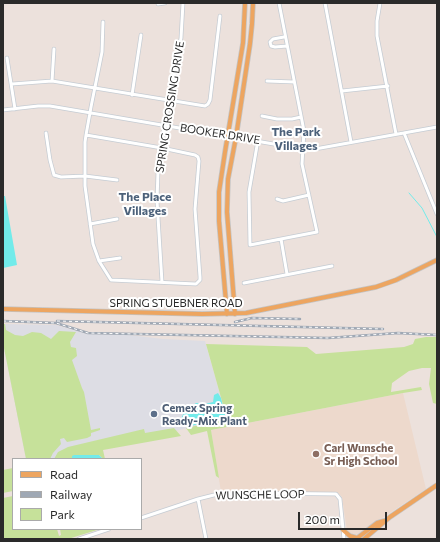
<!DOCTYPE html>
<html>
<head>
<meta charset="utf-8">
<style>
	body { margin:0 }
	#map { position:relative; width:440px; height:542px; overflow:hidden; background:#ece1dc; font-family:Commissioner,sans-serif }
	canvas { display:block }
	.frame { position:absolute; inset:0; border:4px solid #2a2a2a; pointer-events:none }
	.legend { position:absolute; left:12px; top:458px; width:130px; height:72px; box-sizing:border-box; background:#fff; border:1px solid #aaa; margin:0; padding:5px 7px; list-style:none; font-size:12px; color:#2a2a2a }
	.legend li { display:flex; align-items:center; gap:8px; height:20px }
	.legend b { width:20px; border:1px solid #aaa }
	.scale { position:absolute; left:298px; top:512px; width:89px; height:18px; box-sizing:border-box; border:2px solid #2a2a2a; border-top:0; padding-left:5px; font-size:12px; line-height:14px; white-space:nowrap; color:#2a2a2a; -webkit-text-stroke:3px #fff; paint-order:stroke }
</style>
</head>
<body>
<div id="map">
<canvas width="440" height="542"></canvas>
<div class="frame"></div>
<ul class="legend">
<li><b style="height:5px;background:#eda560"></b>Road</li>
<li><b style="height:5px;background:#9fa8b4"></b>Railway</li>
<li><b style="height:11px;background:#c6e19a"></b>Park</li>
</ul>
<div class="scale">200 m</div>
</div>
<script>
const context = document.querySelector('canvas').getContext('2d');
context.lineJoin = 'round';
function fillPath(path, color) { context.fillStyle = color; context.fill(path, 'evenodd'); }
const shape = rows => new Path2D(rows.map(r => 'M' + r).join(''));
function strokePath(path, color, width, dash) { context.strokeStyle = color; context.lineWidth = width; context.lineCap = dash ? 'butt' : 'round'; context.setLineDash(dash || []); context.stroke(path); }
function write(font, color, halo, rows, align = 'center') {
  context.font = font + ' Commissioner,sans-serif'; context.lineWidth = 4; context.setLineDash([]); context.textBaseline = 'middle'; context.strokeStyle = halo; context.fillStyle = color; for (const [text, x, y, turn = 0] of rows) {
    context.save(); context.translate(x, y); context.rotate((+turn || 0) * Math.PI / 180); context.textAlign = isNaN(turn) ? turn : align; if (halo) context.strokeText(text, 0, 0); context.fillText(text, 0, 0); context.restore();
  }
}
fillPath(shape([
	[3,324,56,325,87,334,129,335,163,339,205,341,227,419,175,431,64,452,59,459,26,459,3,343]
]), '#dddde4');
fillPath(shape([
	[403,393,426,489,358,534,353,536,350,534,347,531,342,497,338,493,221,492,211,430]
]), '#edd9cc');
fillPath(shape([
	[3,324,5,324,6,330,15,335,23,336,32,332,41,333,51,339,59,331,76,332,70,342,71,347,76,348,77,356,72,360,82,388,84,392,91,430,100,428,100,430,91,433,91,436,87,438,67,442,64,438,60,439,61,444,53,453,50,459,26,459,3,343],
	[426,337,437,337,437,404,433,403,429,384,431,368,422,368,409,371,392,383,391,392,421,387,422,390,403,393,211,430,219,478,216,476,207,431,191,435,186,428,227,419,206,344,307,347,316,354,404,347,413,344,415,339],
	[174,428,181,436,103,450,105,459,103,459,99,455,72,456,72,459,54,459,58,452,68,447,144,429,145,433],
	[13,468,13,491,3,493,3,470],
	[13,496,13,529,57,529,59,536,61,535,60,529,97,530,68,539,3,539,3,498]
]), '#c6e19a');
fillPath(shape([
	[3,196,5,196,17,265,3,268],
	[218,393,221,398,225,415,225,418,186,427,181,425,180,421,187,406,192,406,196,403,205,404,213,402,214,395],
	[74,455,99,455,103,459,72,459,72,456]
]), '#72ebea');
strokePath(shape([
	[409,193,422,208,437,237]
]), '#72ebea', 1);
const minor = shape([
	[325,3,351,142],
	[380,3,377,21,377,36,396,134],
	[158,4,165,3],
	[284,37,273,39,270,42,271,46,275,47,287,46],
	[7,58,15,109],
	[52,81,54,49],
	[267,81,294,82],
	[12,84,52,81,205,106,208,104,210,100,220,16],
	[342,91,388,86],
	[132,95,141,35],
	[3,110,38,106,50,106,303,149,315,149,437,127],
	[262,116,277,119,292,119,301,117],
	[46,133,50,160,54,175,61,177,85,176,117,180],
	[404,133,437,214],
	[86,135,162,148,195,155,198,157,199,161,195,209,200,277,200,280,196,284,111,280,99,261,93,244,85,186,85,142,86,135,91,107,102,52,103,22],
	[258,140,249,192,250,245,317,232,302,164,304,131,279,3],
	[277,199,283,201,309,195],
	[90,224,117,219],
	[281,239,287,274],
	[99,261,120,258],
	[162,282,157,201,158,171,164,129,181,38,183,3],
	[244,283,332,266],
	[198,499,206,539],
	[141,518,198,499,214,495,247,493,336,494,340,499,344,539],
	[79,539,109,529]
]);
const major = shape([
	[3,309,202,314,246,313,376,287,396,280,437,260],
	[227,314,219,221,219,192,225,152,243,43,245,3],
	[235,314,227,212,228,179,236,137,250,44,252,24,253,3],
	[343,530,350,536,357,538],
	[356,539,377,523,384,521],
	[364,539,390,517,437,485]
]);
strokePath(minor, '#c5ccd3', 4.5);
strokePath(major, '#c3c3c3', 5.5);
strokePath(minor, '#fff', 3);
strokePath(major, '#eda560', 4);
const rail = shape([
	[3,321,56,323,88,333,328,338,398,333,437,335],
	[57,321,383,329],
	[235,322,252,318,300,319]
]);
strokePath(rail, '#9fa8b4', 2.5);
strokePath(rail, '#fff', 1, [3]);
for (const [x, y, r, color] of [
	[154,414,4,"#5c6f8a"],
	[316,454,4,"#8d6e63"]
]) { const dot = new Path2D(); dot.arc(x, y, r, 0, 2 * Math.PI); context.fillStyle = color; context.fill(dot); strokePath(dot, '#fff', 1.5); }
write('11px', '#2a2a2a', '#fff', [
	["SPRING CROSSING DRIVE",170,107,-81],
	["BOOKER DRIVE",220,134,9],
	["SPRING STUEBNER ROAD",176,303],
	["WUNSCHE LOOP",260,495,-1]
]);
write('bold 11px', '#4e5e75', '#fff', [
	["Cemex Spring",162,408],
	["Ready-Mix Plant",162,421]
], 'left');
write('bold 11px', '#785e54', '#fff', [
	["Carl Wunsche",324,448],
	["Sr High School",324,461]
], 'left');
write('bold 12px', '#4c617a', '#fff', [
	["The Park",296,132],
	["Villages",296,146],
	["The Place",145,197],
	["Villages",145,211]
]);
</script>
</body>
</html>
